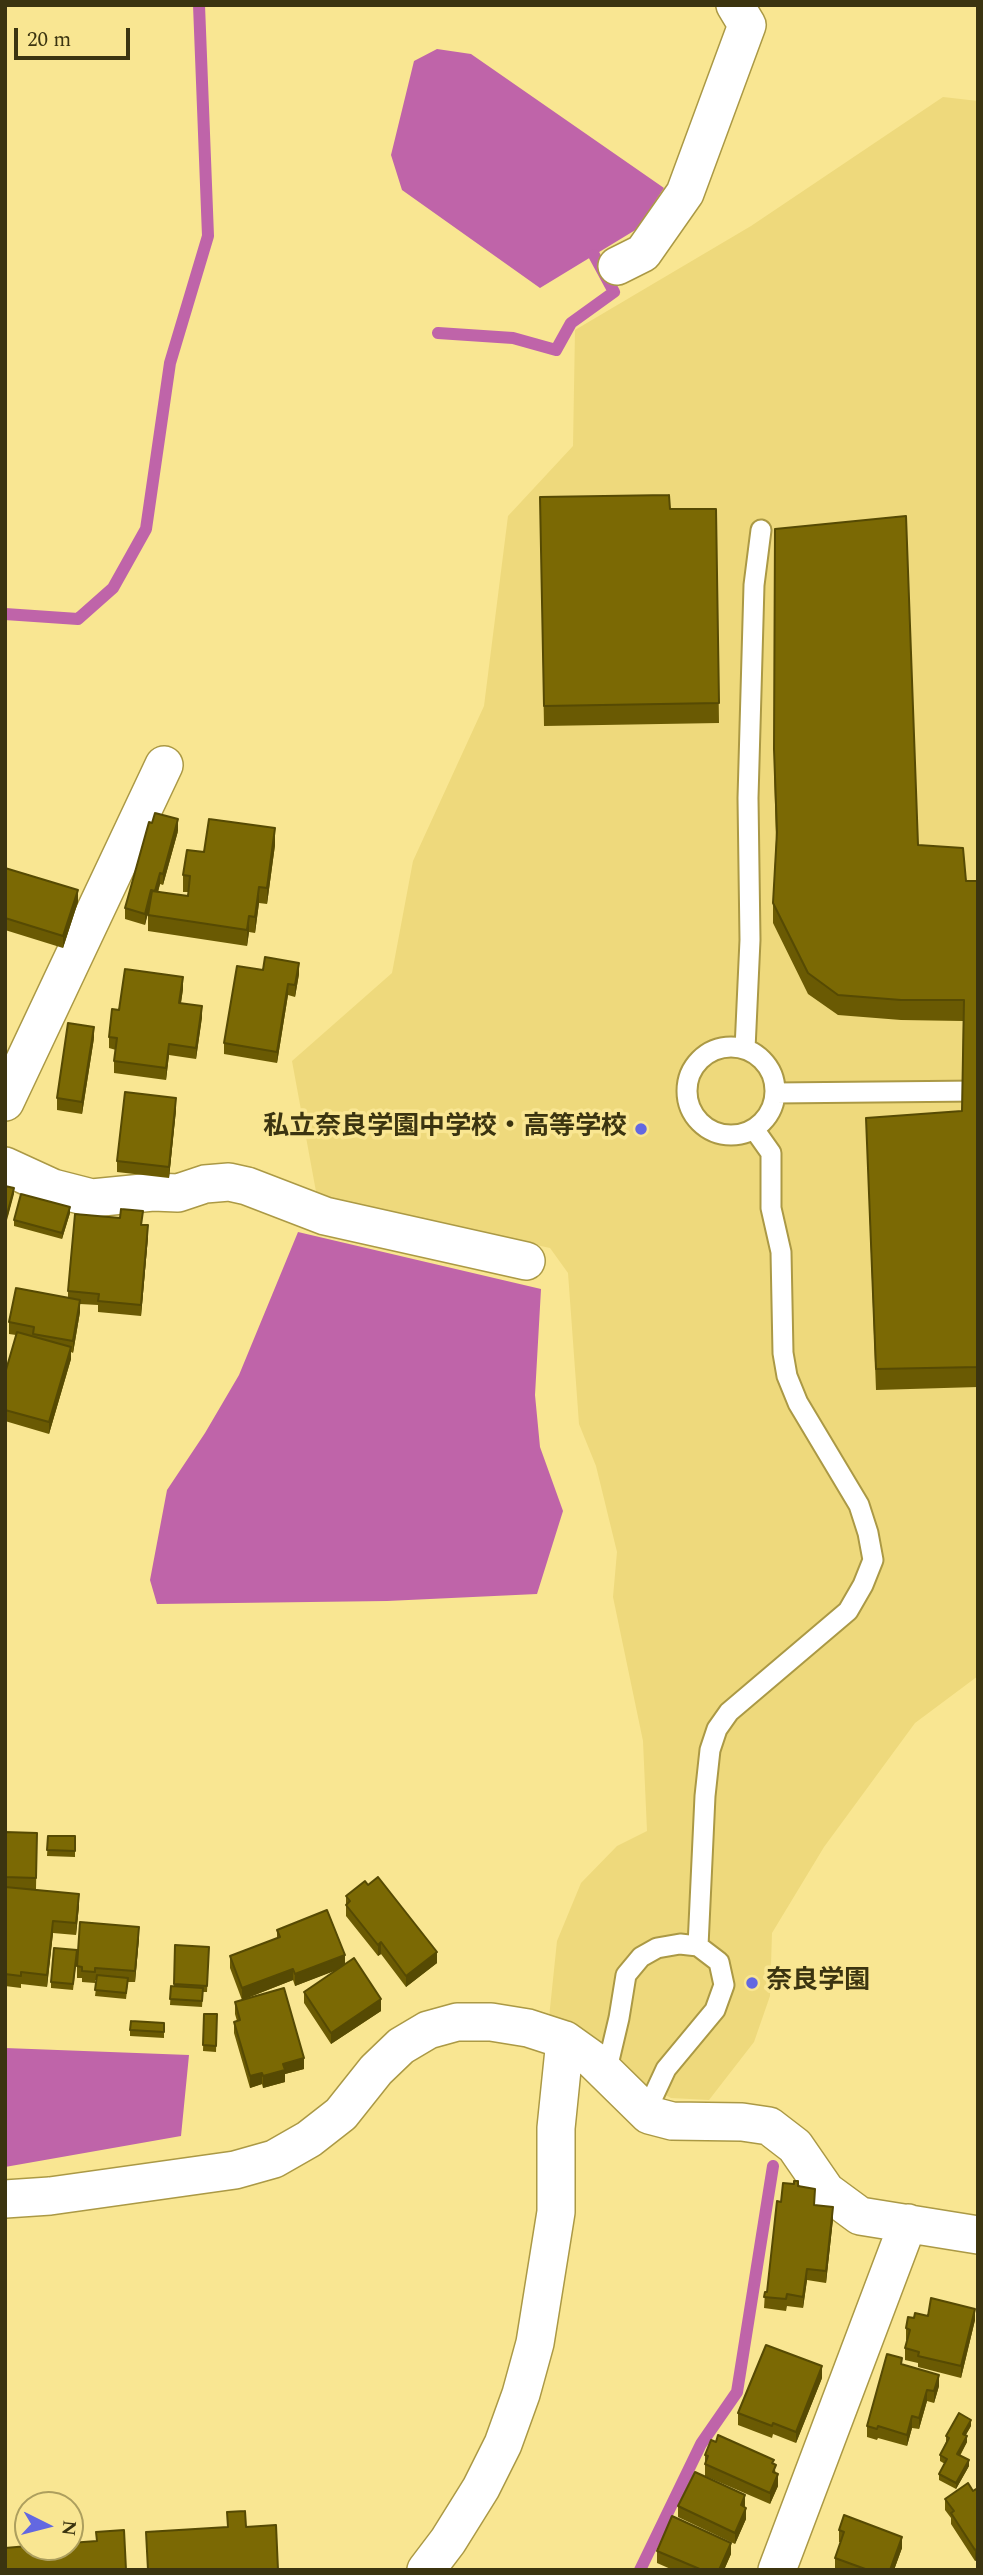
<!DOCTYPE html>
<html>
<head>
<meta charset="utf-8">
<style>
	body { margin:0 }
	#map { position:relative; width:983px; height:2575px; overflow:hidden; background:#f9e692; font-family:Spectral,serif }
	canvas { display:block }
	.frame { position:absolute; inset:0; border:7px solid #3b3410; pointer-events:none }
	.north { position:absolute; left:14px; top:2491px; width:70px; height:70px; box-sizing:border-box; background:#f9e692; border:2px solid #ad9f5e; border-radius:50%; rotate:96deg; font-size:19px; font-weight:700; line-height:28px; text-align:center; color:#3b3410 }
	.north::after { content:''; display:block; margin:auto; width:24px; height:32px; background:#6368e1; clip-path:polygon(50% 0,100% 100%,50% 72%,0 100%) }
	.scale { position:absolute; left:14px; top:28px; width:116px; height:32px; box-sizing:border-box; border:4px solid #3b3410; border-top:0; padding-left:9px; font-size:21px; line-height:24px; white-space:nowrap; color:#3b3410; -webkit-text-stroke:5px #f9e692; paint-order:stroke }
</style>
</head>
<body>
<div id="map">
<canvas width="983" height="2575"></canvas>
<div class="frame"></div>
<div class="north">N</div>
<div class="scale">20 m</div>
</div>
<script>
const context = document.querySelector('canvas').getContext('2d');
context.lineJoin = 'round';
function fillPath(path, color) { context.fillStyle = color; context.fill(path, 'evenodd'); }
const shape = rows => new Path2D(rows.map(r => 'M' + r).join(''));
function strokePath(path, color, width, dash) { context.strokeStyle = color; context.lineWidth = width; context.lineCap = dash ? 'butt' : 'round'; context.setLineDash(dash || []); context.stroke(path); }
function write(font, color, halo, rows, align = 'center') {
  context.font = font + ' Spectral,"Noto Sans JP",serif'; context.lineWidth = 7; context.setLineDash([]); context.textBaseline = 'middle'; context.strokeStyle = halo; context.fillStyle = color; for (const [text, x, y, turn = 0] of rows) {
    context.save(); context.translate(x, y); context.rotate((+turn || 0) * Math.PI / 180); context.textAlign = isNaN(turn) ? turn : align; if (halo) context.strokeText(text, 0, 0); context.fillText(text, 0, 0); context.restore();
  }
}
fillPath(shape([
	[943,97,978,101,978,1676,915,1723,824,1847,772,1933,770,1996,754,2042,709,2100,671,2098,635,2078,549,2018,557,1941,581,1883,617,1846,647,1831,643,1741,613,1597,617,1552,596,1466,579,1424,568,1273,550,1248,317,1197,292,1061,392,973,413,861,484,706,508,516,573,446,575,330,751,226]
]), '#eed97c');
fillPath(shape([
	[437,49,471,54,664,188,637,229,540,288,402,190,391,155,414,61],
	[298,1232,541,1289,535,1395,540,1447,563,1511,537,1594,387,1601,157,1604,150,1580,167,1490,205,1433,239,1375],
	[5,2048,189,2055,181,2136,5,2167]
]), '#bf64a9');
strokePath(shape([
	[438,333,513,338,556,350,571,323,614,292,594,255],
	[5,614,78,619,113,588,146,529,170,363,208,236,199,5],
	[640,2570,701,2444,737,2392,773,2166]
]), '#bf64a9', 12);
const service = shape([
	'687 1091a44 44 0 1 1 88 0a44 44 0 1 1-88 0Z',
	[745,1049,750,940,748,798,754,585,761,530],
	[775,1093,978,1091],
	[698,1946,705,1796,710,1750,717,1729,729,1712,848,1611,863,1585,873,1560,868,1533,859,1505,798,1403,787,1376,783,1353,781,1252,771,1208,771,1153,754,1129],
	[606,2073,619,2018,626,1975,641,1957,657,1948,680,1944,698,1946,719,1962,724,1985,715,2010,666,2069,652,2099,649,2115]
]);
const minor = shape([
	[617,266,643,253,685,193,747,25,735,5],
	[5,1102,164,765],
	[5,1166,53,1188,92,1198,153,1192,178,1193,205,1184,229,1182,247,1186,325,1216,526,1261],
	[5,2199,50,2196,235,2170,274,2159,309,2139,341,2114,376,2070,401,2046,428,2030,457,2022,491,2022,528,2028,565,2040,593,2060,649,2115,672,2121,742,2122,769,2126,795,2146,826,2191,860,2216,978,2235],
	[426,2570,448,2541,481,2488,503,2444,521,2394,535,2343,556,2212,556,2128,565,2040],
	[777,2570,908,2223]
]);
strokePath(service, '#ab9945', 23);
strokePath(minor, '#ab9945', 40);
strokePath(service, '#fff', 19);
strokePath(minor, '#fff', 37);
fillPath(shape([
	[540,497,670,509,716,509,719,723,544,726],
	[775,529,918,845,966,881,978,881,978,1387,876,1390,866,1118,962,1111,963,1021,901,1020,838,1015,808,994,773,923,773,903,776,840,774,770],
	[178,831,163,885,160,884,158,892,188,896,188,892,183,892,183,875,204,852,275,845,267,904,259,903,255,933,249,932,247,946,148,931,148,911,145,925,125,919,125,908],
	[5,868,78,902,63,948,5,930],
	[263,970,299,974,295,997,288,995,277,1063,224,1054,224,1043],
	[183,989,181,1003,202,1017,196,1059,169,1055,166,1080,114,1073,114,1061,116,1050,109,1048,109,1037,119,1010],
	[94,1038,82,1114,57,1110,57,1098],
	[176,1110,169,1178,117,1172,117,1161],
	[70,1213,62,1239,14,1226,14,1220],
	[143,1225,148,1237,141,1316,98,1312,98,1305,80,1304,80,1312,73,1353,71,1352,71,1359,49,1434,5,1421,5,1370,6,1370,16,1335,9,1334,9,1322,68,1298,68,1291],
	[5,1832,37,1833,36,1889,23,1889,79,1906,76,1935,53,1933,47,1987,21,1984,21,1988,5,1986],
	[48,1836,75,1836,75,1857,47,1856],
	[346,1896,437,1963,406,1987,381,1954,378,1956,346,1916],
	[277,1930,345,1965,381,2011,331,2044,304,2003,304,1992,338,1969,295,1986,293,1980,242,2000,230,1968,230,1956,277,1938],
	[139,1938,135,1982,128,1982,126,1999,95,1996,97,1980,95,1980,95,1983,82,1982,82,1978,77,1978,77,1966],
	[175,1945,209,1947,207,1992,203,1992,202,2007,170,2005,171,1986,174,1986],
	[77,1956,73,1990,51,1988,51,1982],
	[235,2002,304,2069,285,2074,285,2082,263,2088,262,2084,250,2088,234,2033,234,2022,237,2021,235,2014],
	[204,2014,217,2014,216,2052,203,2051],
	[164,2029,164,2038,130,2036,130,2030],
	[798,2186,815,2200,815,2205,833,2219,826,2283,807,2280,803,2308,787,2306,786,2311,764,2308,765,2292,767,2292,781,2202],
	[928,2316,975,2320,961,2378,918,2367,918,2363,905,2360,905,2348,907,2340,906,2340,906,2328,914,2318],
	[902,2365,939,2386,934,2403,927,2401,919,2429,912,2428,907,2446,878,2438,877,2440,867,2437,867,2426],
	[822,2378,796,2443,773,2434,772,2438,738,2425,738,2413],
	[971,2426,965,2436,967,2442,960,2456,969,2466,956,2489,939,2480,939,2474,945,2464,940,2461,940,2455,946,2442,946,2436],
	[705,2455,774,2464,778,2486,770,2504,705,2476],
	[973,2491,978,2492,975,2561,951,2524,951,2518,945,2510,945,2499],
	[678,2506,745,2507,746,2519,735,2544,678,2517],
	[839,2530,902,2548,894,2570,835,2569,835,2558,841,2542,839,2542],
	[657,2551,731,2554,724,2570,673,2570,657,2563]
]), '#6a5a03');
fillPath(shape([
	[178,819,178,831,163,885,163,874],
	[275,828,275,845,267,904,267,888],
	[160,873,160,884,155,903,155,891],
	[259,887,259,903,255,933,255,917],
	[78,890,78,902,63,948,63,936],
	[151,890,151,902,145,925,145,914],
	[249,916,249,932,247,946,247,930],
	[299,963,299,974,295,997,295,985],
	[183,977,183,989,179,1015,179,1003],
	[288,984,288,995,277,1063,277,1052],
	[202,1006,202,1017,196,1059,196,1048],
	[94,1027,94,1038,82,1114,82,1102],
	[169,1044,169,1055,166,1080,166,1068],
	[176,1098,176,1110,169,1178,169,1167],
	[14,1188,14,1194,7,1220,5,1236,6,1218],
	[70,1207,70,1213,62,1239,62,1233],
	[148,1225,148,1237,141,1316,141,1305],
	[80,1300,80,1312,73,1353,73,1341],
	[71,1347,71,1359,49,1434,49,1422],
	[79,1894,79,1906,76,1935,76,1923],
	[53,1921,53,1933,47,1987,47,1975],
	[139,1927,139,1938,135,1982,135,1971],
	[381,1942,381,1954,378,1956,378,1945],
	[437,1952,437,1963,406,1987,406,1976],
	[345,1955,345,1967,295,1986,295,1974],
	[293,1969,293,1980,242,2000,242,1988],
	[381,1999,381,2011,331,2044,331,2033],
	[304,2058,304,2069,285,2074,285,2082,263,2088,263,2076,283,2064],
	[262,2073,262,2084,250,2088,250,2076],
	[833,2207,833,2219,826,2283,826,2271],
	[807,2269,807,2280,803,2308,803,2297],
	[975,2309,975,2320,961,2378,961,2366],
	[822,2366,822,2378,796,2443,796,2432],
	[939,2375,939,2386,934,2403,934,2391],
	[927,2390,927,2401,919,2429,919,2418],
	[912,2416,912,2428,907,2446,907,2435],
	[971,2420,971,2426,963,2440,963,2434],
	[967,2436,967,2442,957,2460,957,2454],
	[969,2460,969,2466,956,2489,956,2483],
	[778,2474,778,2486,770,2504,770,2493],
	[745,2495,745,2507,741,2505],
	[746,2508,746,2519,735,2544,735,2533],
	[902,2537,902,2548,894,2570,890,2570],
	[731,2543,731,2554,724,2570,719,2570],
	[978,2548,978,2560,975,2561,975,2550]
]), '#564a03');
const building = shape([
	[669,495,670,509,716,509,719,703,544,706,540,497,669,495],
	[906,516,918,845,963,848,966,881,978,881,978,1367,876,1369,866,1118,962,1111,964,1000,901,1000,838,995,808,973,773,903,777,832,774,749,775,529,906,516],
	[155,813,178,819,163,874,160,873,155,891,151,890,145,914,125,908,149,822,152,823,155,813],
	[209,819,275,828,267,888,259,887,255,917,249,916,247,930,148,915,152,891,188,896,190,876,183,875,187,850,204,852,209,819],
	[5,868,78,890,63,936,5,918,5,868],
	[265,957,299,963,295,985,288,984,277,1052,224,1043,237,966,263,970,265,957],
	[125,969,183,977,179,1003,202,1006,196,1048,169,1044,166,1068,114,1061,117,1038,109,1037,112,1009,119,1010,125,969],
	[68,1023,94,1027,82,1102,57,1098,68,1023],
	[125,1092,176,1098,169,1167,117,1161,125,1092],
	[5,1186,14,1188,7,1215,5,1215,5,1186],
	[21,1194,70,1207,62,1233,14,1220,21,1194],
	[121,1209,143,1211,141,1225,148,1225,141,1305,98,1301,99,1294,68,1291,75,1214,120,1218,121,1209],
	[16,1288,80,1300,73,1341,33,1334,34,1327,9,1322,16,1288],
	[17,1332,71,1347,49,1422,5,1410,5,1370,6,1370,17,1332],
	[5,1832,37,1833,36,1878,5,1877,5,1832],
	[48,1836,75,1836,75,1851,47,1850,48,1836],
	[378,1877,437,1952,406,1976,381,1942,378,1945,346,1905,350,1901,346,1896,365,1881,368,1885,378,1877],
	[5,1887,79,1894,76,1923,53,1921,47,1975,21,1972,21,1976,5,1974,5,1887],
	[327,1910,345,1955,295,1974,293,1969,242,1988,230,1956,280,1937,277,1930,327,1910],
	[80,1922,139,1927,135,1971,95,1968,95,1972,82,1971,82,1967,77,1966,80,1922],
	[175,1945,209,1947,207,1986,174,1984,175,1945],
	[54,1948,77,1950,73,1984,51,1982,54,1948],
	[354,1958,381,1999,331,2033,304,1992,354,1958],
	[97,1975,128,1978,126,1993,95,1990,97,1975],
	[171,1986,203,1988,202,2001,170,1999,171,1986],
	[284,1988,304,2058,283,2064,285,2070,263,2076,262,2073,250,2076,234,2022,240,2020,235,2002,284,1988],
	[204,2014,217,2014,216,2046,203,2045,204,2014],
	[131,2021,164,2023,164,2032,130,2030,131,2021],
	[794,2181,798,2181,798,2186,815,2189,814,2205,833,2207,826,2271,807,2269,803,2297,787,2294,786,2299,764,2297,765,2292,767,2292,777,2201,781,2202,783,2183,794,2184,794,2181],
	[931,2298,975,2309,961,2366,918,2356,919,2352,905,2348,910,2330,906,2328,908,2317,914,2318,915,2313,928,2316,931,2298],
	[766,2345,822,2366,796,2432,773,2423,772,2426,738,2413,766,2345],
	[887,2354,902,2358,901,2364,939,2375,934,2391,927,2390,919,2418,912,2416,907,2435,878,2426,877,2429,867,2426,887,2354],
	[959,2413,971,2420,963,2434,967,2436,957,2454,969,2460,956,2483,939,2474,947,2459,940,2455,949,2438,946,2436,959,2413],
	[718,2435,774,2460,772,2463,776,2465,773,2472,778,2474,770,2493,705,2464,708,2456,705,2455,711,2440,716,2442,718,2435],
	[695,2472,745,2495,741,2505,746,2508,735,2533,678,2506,695,2472],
	[968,2483,973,2491,976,2489,978,2492,978,2548,975,2550,951,2513,954,2511,945,2499,968,2483],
	[245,2511,246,2527,276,2525,278,2570,148,2570,146,2532,228,2527,227,2512,245,2511],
	[844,2515,902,2537,890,2570,868,2570,835,2558,844,2532,839,2530,844,2515],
	[672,2516,731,2543,719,2570,702,2570,657,2551,672,2516],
	[124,2530,126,2570,5,2570,5,2548,28,2546,28,2547,70,2547,70,2543,97,2541,96,2532,124,2530]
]);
fillPath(building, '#7b6904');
strokePath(building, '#564a03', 2);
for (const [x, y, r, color] of [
	[641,1129,7,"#6368e1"],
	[752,1983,7,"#6368e1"]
]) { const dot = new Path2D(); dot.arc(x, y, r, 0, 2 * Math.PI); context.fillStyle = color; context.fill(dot); strokePath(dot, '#f9e692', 2.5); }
write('bold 26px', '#3b3410', '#f9e692', [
	["私立奈良学園中学校・高等学校",627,1129],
	["奈良学園",766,1983,"left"]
], 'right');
</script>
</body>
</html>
